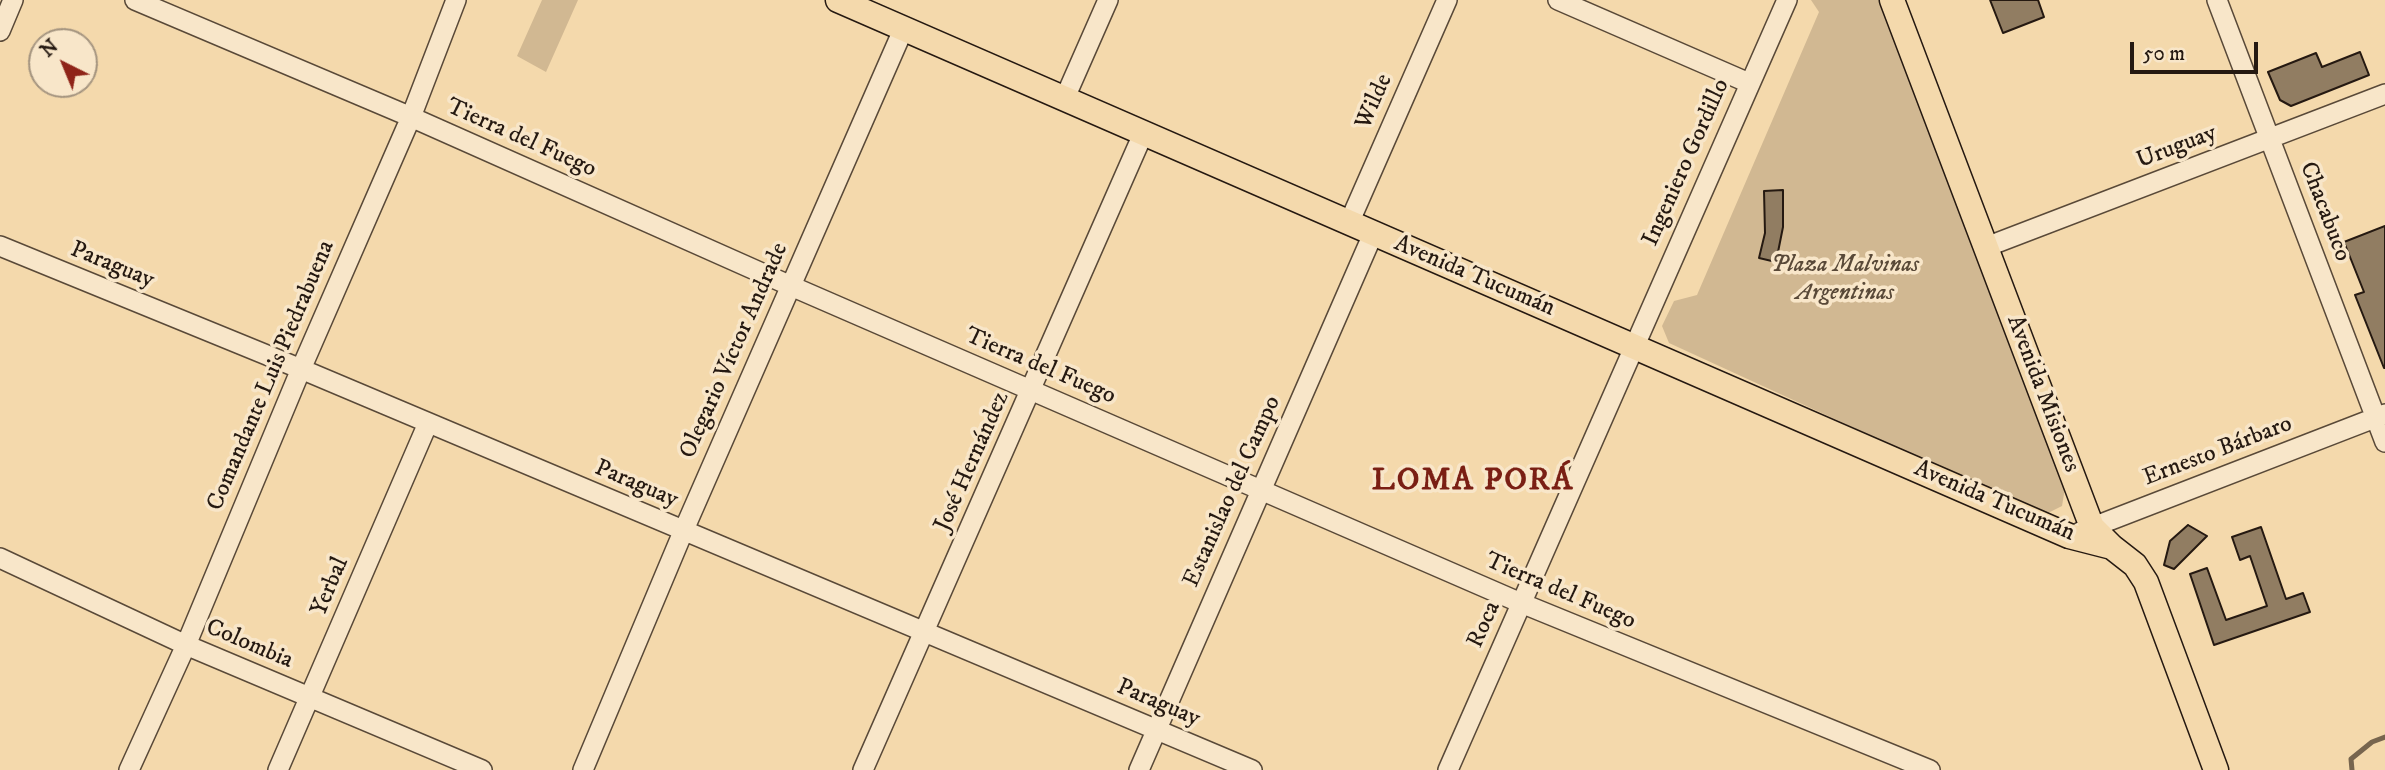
<!DOCTYPE html>
<html>
<head>
<meta charset="utf-8">
<style>
	body { margin:0 }
	#map { position:relative; width:2385px; height:770px; overflow:hidden; background:#f4d9ac; font-family:"IM FELL DW Pica",serif }
	canvas { display:block }
	.north { position:absolute; left:28px; top:28px; width:70px; height:70px; box-sizing:border-box; background:#f8e6c9; border:2px solid #a4947f; border-radius:50%; rotate:317deg; font-size:19px; font-weight:700; line-height:28px; text-align:center; color:#251911 }
	.north::after { content:''; display:block; margin:auto; width:24px; height:32px; background:#8f2418; clip-path:polygon(50% 0,100% 100%,50% 72%,0 100%) }
	.scale { position:absolute; left:2130px; top:42px; width:128px; height:32px; box-sizing:border-box; border:4px solid #251911; border-top:0; padding-left:9px; font-size:21px; line-height:24px; white-space:nowrap; color:#251911; -webkit-text-stroke:5px #f8e6c9; paint-order:stroke }
</style>
</head>
<body>
<div id="map">
<canvas width="2385" height="770"></canvas>
<div class="north">N</div>
<div class="scale">50 m</div>
</div>
<script>
const context = document.querySelector('canvas').getContext('2d');
context.lineJoin = 'round';
function fillPath(path, color) { context.fillStyle = color; context.fill(path, 'evenodd'); }
const shape = rows => new Path2D(rows.map(r => 'M' + r).join(''));
function strokePath(path, color, width, dash) { context.strokeStyle = color; context.lineWidth = width; context.lineCap = dash ? 'butt' : 'round'; context.setLineDash(dash || []); context.stroke(path); }
function write(font, color, halo, rows, align = 'center') {
  context.font = font + ' "IM FELL DW Pica",serif'; context.lineWidth = 7; context.setLineDash([]); context.textBaseline = 'middle'; context.strokeStyle = halo; context.fillStyle = color; for (const [text, x, y, turn = 0] of rows) {
    context.save(); context.translate(x, y); context.rotate((+turn || 0) * Math.PI / 180); context.textAlign = isNaN(turn) ? turn : align; if (halo) context.strokeText(text, 0, 0); context.fillText(text, 0, 0); context.restore();
  }
}
fillPath(shape([
	[542,0,578,0,546,72,517,56],
	[1811,0,1879,0,2065,488,2062,506,2044,515,1669,343,1662,326,1674,301,1697,295,1819,12]
]), '#d1b892');
strokePath(shape([
	[2352,770,2351,759,2372,742,2385,737]
]), '#77654e', 5);
const building = shape([
	[1990,0,2038,0,2044,17,2003,33,1990,0],
	[2360,52,2369,75,2291,106,2280,100,2268,72,2316,53,2322,67,2360,52],
	[1783,190,1783,227,1776,262,1759,258,1765,233,1764,191,1783,190],
	[2385,226,2385,368,2384,368,2355,295,2364,292,2344,242,2385,226],
	[2188,525,2207,536,2174,569,2164,565,2170,541,2188,525],
	[2261,527,2286,599,2303,593,2310,612,2214,645,2190,574,2207,568,2226,620,2267,606,2250,556,2240,560,2232,537,2261,527]
]);
fillPath(building, '#917d62');
strokePath(building, '#251911', 2);
const minor = shape([
	[135,0,411,117,791,286,1521,603,1930,770],
	[1558,0,1749,83],
	[2217,0,2385,442],
	[0,31,13,0],
	[1064,100,1108,0],
	[1349,223,1447,0],
	[0,246,301,369,1252,770],
	[1986,247,2385,94],
	[2080,532,2385,414],
	[0,558,186,645,482,770],
	[129,770,186,645,301,369,411,117,456,0],
	[278,770,428,423],
	[583,770,683,532,903,30],
	[863,770,1143,134],
	[1139,770,1373,234],
	[1448,770,1787,0]
]);
const major = shape([
	[838,0,2069,536,2112,547],
	[1892,0,2092,527,2112,547,2135,565,2146,582,2216,770]
]);
strokePath(minor, '#594938', 22);
strokePath(major, '#251911', 27);
strokePath(minor, '#f8e6c9', 19);
strokePath(major, '#f4d9ac', 24);
write('24px', '#251911', '#f8e6c9', [
	["Wilde",1375,102,-66],
	["Tierra del Fuego",521,139,24],
	["Uruguay",2177,148,-21],
	["Ingeniero Gordillo",1687,163,-66],
	["Chacabuco",2324,212,69],
	["Paraguay",112,266,22],
	["Avenida Tucumán",1474,277,23],
	["Olegario Víctor Andrade",735,351,-66],
	["Tierra del Fuego",1040,367,23],
	["Comandante Luis Piedrabuena",272,376,-67],
	["Avenida Misiones",2042,394,69],
	["Ernesto Bárbaro",2218,452,-21],
	["José Hernández",973,462,-66],
	["Paraguay",636,485,23],
	["Estanislao del Campo",1233,492,-66],
	["Avenida Tucumán",1994,502,23],
	["Yerbal",331,587,-67],
	["Tierra del Fuego",1560,592,23],
	["Roca",1485,625,-66],
	["Colombia",249,645,23],
	["Paraguay",1158,704,23]
]);
write('italic 24px', '#594938', '#f8e6c9', [
	["Plaza Malvinas",1845,266],
	["Argentinas",1845,294]
]);
context.letterSpacing = '2px';
write('bold 32px', '#7a1f14', '#f8e6c9', [
	["LOMA PORÁ",1473,482]
]);
context.letterSpacing = '0px';
</script>
</body>
</html>
